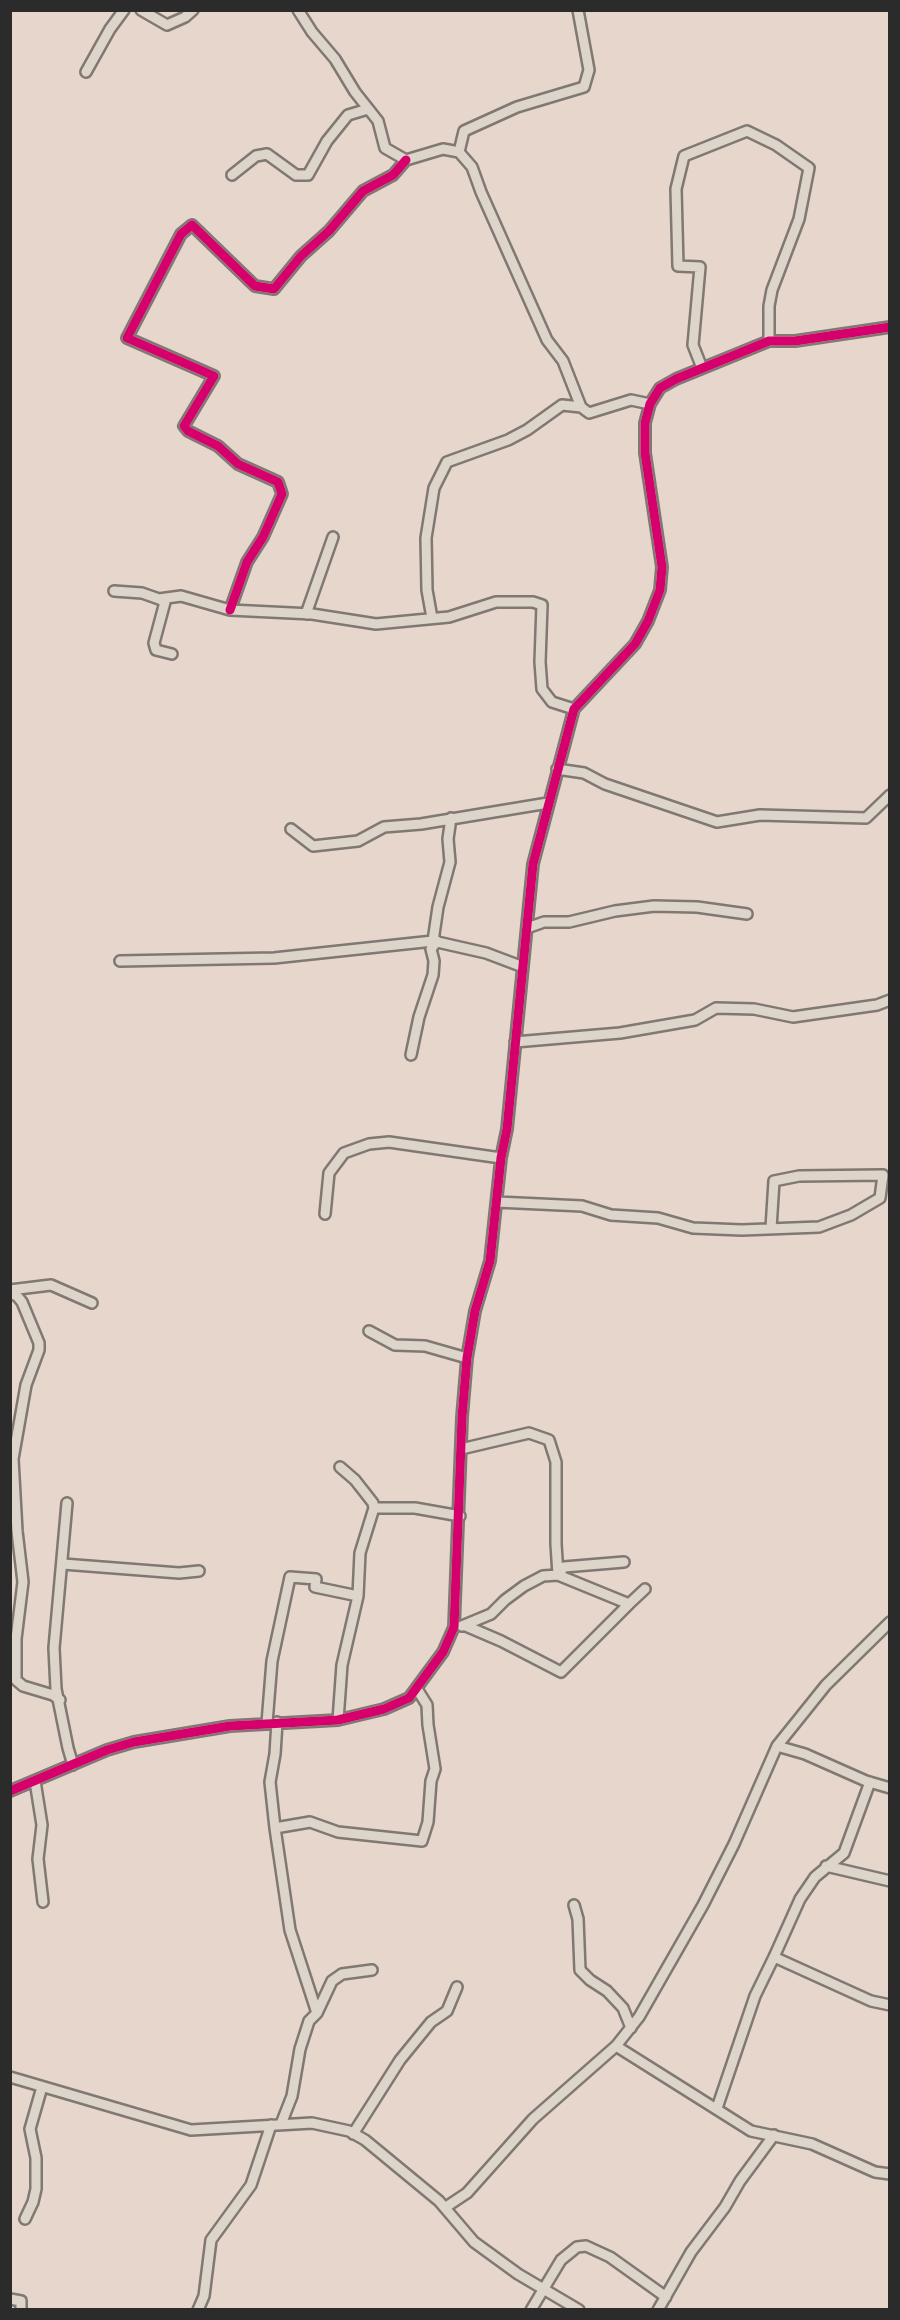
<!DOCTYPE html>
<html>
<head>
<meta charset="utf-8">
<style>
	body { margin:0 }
	#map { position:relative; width:900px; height:2320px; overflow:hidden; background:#e7d6cc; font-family:Mynerve,sans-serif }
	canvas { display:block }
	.frame { position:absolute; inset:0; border:12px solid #2b2b2b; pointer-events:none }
</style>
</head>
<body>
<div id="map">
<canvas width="900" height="2320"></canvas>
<div class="frame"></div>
</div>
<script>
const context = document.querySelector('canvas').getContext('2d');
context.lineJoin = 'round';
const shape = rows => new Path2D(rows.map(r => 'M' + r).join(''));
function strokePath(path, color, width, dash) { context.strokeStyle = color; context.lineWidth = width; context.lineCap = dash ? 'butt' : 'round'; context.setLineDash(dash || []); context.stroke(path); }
const minor = shape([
	[141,10,167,25,185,17,193,10],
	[298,10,312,32,335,59,355,92,378,121,385,148,406,160,443,149,459,152],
	[578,10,589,70,584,87,517,107,464,131,459,152,472,167,481,192,547,340,563,361,581,407],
	[86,72,110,29,124,10],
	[232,175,256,156,267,154,296,175,308,175,327,141,348,115,368,109],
	[702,368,693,345,700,267,678,266,676,189,684,156,747,131,776,145,809,168,799,219,772,290,769,306,769,341],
	[114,591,142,593,159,599,181,596,230,610,312,614,376,624,449,617,496,602,533,602,542,605,540,662,542,689,552,702,574,709],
	[159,599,165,602,154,643,156,650,172,654],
	[230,610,247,562,263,537,282,494,278,482,238,464,218,446,188,431,184,426,214,376,127,338,181,234,192,225,255,286,274,289,301,256,329,231,363,191,393,175,406,160],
	[306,614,333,537],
	[432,618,427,590,426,538,434,488,447,462,508,440,527,430,562,405,581,407,589,413,631,400,650,404],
	[557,769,584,773,605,784,717,822,760,815,866,818,890,795],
	[291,829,313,846,358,841,384,827,421,824,548,803],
	[527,928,544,922,569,922,615,911,654,906,697,907,747,914],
	[433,941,438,907,450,862,448,839,451,818],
	[120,961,274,958,433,941,486,953,523,967],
	[515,1042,620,1033,695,1020,716,1008,754,1009,793,1017,877,1005,890,1000],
	[411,1055,419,1017,433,975,434,961,431,949,437,941],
	[497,1202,582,1206,611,1215,658,1218,693,1228,742,1230,819,1227,851,1215,880,1198,883,1175,799,1176,774,1181,771,1228],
	[325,1214,329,1173,344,1153,369,1144,389,1142,501,1158],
	[10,1290,51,1285,92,1303],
	[10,1293,17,1296,22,1302,39,1343,39,1350,26,1385,13,1459,17,1531,23,1582,16,1639,16,1680,23,1686,53,1695,60,1700],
	[369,1331,395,1345,425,1346,467,1358],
	[461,1449,529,1433,549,1440,556,1462,556,1544,558,1575,629,1604,645,1589],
	[67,1503,54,1648,56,1689,68,1748,73,1765],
	[374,1508,415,1508,460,1516],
	[63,1564,179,1573,199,1571],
	[462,1626,491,1614,505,1600,524,1586,543,1576,558,1575,564,1567,624,1562],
	[466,1626,501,1641,561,1672,629,1604],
	[338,1720,342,1665,358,1596,360,1553,374,1508,373,1503,355,1480,340,1467],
	[277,1722,275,1754,270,1782,275,1828,310,1822,338,1832,422,1841,428,1822,431,1781,435,1769,428,1725,427,1705,417,1689],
	[267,1723,272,1661,290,1577,316,1579,315,1587,358,1596],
	[777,1746,805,1754,866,1781,890,1788],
	[35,1781,42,1825,38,1859,43,1902],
	[870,1782,844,1853,815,1877,800,1899,774,1957,871,2001,890,2005],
	[10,1791,107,1750,134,1742,230,1726,338,1720,384,1709,409,1698,443,1652,454,1627,462,1417,467,1358,475,1311,490,1261,501,1158,507,1129,533,864,574,709,635,644,648,621,660,590,662,567,645,453,645,423,650,404,660,388,676,379,769,341,795,341,890,327],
	[275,1828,290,1930,317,2013],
	[826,1866,890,1881],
	[574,1905,578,1919,580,1970,590,1980,607,1991,623,2008,631,2028],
	[616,2046,751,2131,812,2144,875,2172,890,2174],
	[10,2077,191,2130,312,2123,349,2131,365,2140,439,2201,474,2242,518,2274,579,2310],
	[717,2108,755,1996,774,1957],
	[281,2124,292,2096,300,2049,309,2021,317,2013,332,1981,342,1974,372,1970],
	[353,2134,400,2060,431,2022,447,2011,457,1987],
	[446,2207,467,2193,533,2119,616,2046,639,2017,703,1905,734,1844,777,1746,826,1685,890,1622],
	[25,2219,33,2202,36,2189,36,2158,30,2129,42,2087],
	[10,2299,21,2301,21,2310],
	[198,2310,204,2296,211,2240,251,2185,271,2125],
	[531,2310,561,2260,577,2247,586,2246,610,2257,666,2297],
	[658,2310,691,2252,725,2207,740,2181,774,2135]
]);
strokePath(minor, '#807873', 14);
strokePath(minor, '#ded5ca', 9);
strokePath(shape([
	[230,610,247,562,263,537,282,494,278,482,238,464,218,446,188,431,184,426,214,376,127,338,181,234,192,225,255,286,274,289,301,256,329,231,363,191,393,175,406,160],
	[10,1791,107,1750,134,1742,230,1726,338,1720,384,1709,409,1698,443,1652,454,1627,462,1417,467,1358,475,1311,490,1261,501,1158,507,1129,533,864,574,709,635,644,648,621,660,590,662,567,645,453,645,423,650,404,660,388,676,379,769,341,795,341,890,327]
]), '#d6006c', 9);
</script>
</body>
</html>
